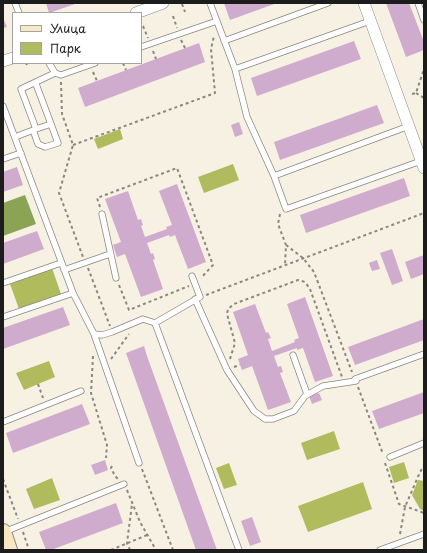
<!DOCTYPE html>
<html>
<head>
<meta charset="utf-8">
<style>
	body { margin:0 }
	#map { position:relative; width:427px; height:553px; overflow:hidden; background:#f7f1e3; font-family:"Playpen Sans",sans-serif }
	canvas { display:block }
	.frame { position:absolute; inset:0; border:4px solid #1c1c1c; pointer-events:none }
	.legend { position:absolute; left:12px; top:12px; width:130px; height:52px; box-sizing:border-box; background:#fff; border:1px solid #a4a4a4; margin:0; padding:5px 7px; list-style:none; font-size:12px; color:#1c1c1c }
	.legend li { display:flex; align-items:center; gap:8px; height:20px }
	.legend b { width:20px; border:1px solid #a4a4a4 }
</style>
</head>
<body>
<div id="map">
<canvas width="427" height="553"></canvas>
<div class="frame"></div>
<ul class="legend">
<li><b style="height:5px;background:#f9e7c3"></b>Улица</li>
<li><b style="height:11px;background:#afbb5d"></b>Парк</li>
</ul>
</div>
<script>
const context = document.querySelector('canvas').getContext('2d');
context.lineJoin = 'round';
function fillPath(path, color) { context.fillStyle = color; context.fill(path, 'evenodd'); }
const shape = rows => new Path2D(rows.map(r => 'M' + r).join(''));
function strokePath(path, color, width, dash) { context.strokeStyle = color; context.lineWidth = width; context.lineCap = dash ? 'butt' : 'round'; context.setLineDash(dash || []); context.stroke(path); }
fillPath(shape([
	[120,129,123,139,98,149,94,139],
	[233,164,239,180,204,193,198,177],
	[52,268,61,294,19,309,10,284],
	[49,361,55,377,24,390,16,373],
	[334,431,340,449,307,460,301,443],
	[404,462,409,478,394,483,389,467],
	[229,463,237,485,224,489,216,468],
	[52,478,60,500,34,509,26,489],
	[418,480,424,481,424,511,420,509,412,495],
	[363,482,372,509,308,532,298,506]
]), '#afbb5d');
fillPath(shape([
	[25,195,36,224,3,236,3,203]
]), '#8ba354');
fillPath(shape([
	[46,3,78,3,49,13],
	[224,3,277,3,230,20],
	[386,3,409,3,424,42,424,50,406,57],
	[3,18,7,27,3,28],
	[354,41,361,59,257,96,251,78],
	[199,43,205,62,85,107,78,88],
	[377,105,384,123,280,160,274,142],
	[239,122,243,134,235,137,231,125],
	[17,167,23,185,3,192,3,172],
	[404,178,410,196,306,233,300,215],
	[177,184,206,262,188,269,175,235,170,237,169,235,147,243,151,254,153,253,155,259,153,260,163,289,141,297,125,254,117,257,113,245,121,242,105,199,128,191,138,220,141,219,143,225,141,226,145,237,167,229,166,227,172,225,159,191],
	[37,231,44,249,3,264,3,243],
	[392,249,403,281,392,285,380,253],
	[424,255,424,274,411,279,405,262],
	[377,260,380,269,372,271,369,263],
	[305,297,333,376,315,382,303,348,297,350,297,348,274,356,278,367,281,366,283,372,280,373,291,402,268,410,252,366,242,370,238,359,248,355,233,312,255,304,266,333,268,332,271,338,268,339,272,351,295,342,294,340,299,338,287,304],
	[63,307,70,325,3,349,3,328],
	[424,319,424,340,355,365,348,347],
	[144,346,147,356,217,550,196,550,126,353],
	[424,392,424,413,379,429,372,411],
	[319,393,322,400,312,404,309,396],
	[82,404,90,424,13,453,6,433],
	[105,460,108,470,95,475,91,465],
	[116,503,123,523,51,550,46,550,39,532],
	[252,517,261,542,250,546,241,521]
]), '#cfabcd');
const lane = shape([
	[15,3,19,13],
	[210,3,235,69,247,117,274,176,286,209,421,161],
	[418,3,424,20],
	[224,41,328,3],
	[141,47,217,21],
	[49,63,55,73,61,75,95,63],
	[235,69,370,21],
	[36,84,51,124,36,129],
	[3,106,73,293,94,334,102,335,112,332,143,319,155,323,239,550],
	[33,130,38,144,45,147,58,143,51,124],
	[15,137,36,129,21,89,55,73],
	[3,159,21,153],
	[274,176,409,126],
	[102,214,116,278],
	[64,270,110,254],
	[3,283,61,263],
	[195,299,227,370,254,411,265,419,273,419,294,411,305,396,323,386,356,381],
	[3,317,73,293],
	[155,323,200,297,192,276],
	[94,334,139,463],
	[293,355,307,394],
	[355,379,424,354],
	[3,422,81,391],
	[390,457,424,443],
	[4,532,124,484],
	[380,550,424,534]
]);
const street = shape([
	[364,3,424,168],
	[136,13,163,3],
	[3,61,13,58]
]);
const secondary = shape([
	[3,532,9,550]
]);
strokePath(lane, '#8a8680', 7);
strokePath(street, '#8a8680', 12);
strokePath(secondary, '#8a8680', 18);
strokePath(shape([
	[182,4,185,12],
	[173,16,177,28],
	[143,26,148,38],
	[181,40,185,48],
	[153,51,156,59],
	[26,63,27,65],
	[123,63,126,70],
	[93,72,97,81],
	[61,82,62,114,73,145,59,193,83,257],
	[416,93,424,98],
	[412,94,416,93,424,69],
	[73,145,215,93,211,49,214,36],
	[100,207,97,198,177,168,213,265,201,278],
	[280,214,278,224,286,245,285,265],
	[286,245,303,258,314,272,352,372],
	[88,268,110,326],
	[119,285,129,310,189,286],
	[206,295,424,213],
	[93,356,91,393,107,445,106,458],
	[111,359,129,334],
	[230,359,235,343,227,314,228,309,234,304,298,280,305,282,310,289,342,377],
	[234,367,240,365],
	[38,384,43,398],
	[358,387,383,454],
	[385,463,399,504,424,513],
	[112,466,111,468,115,476,118,479],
	[142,469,173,550],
	[3,479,18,519],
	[127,490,140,522,156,550],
	[23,532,29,550],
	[400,534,405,507,420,472,424,466],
	[111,550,147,535],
	[130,550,127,543,132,504]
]), '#8a8680', 2, [3, 3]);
strokePath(lane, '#fff', 5.5);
strokePath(street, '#fff', 11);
strokePath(secondary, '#f9e7c3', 16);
</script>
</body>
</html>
